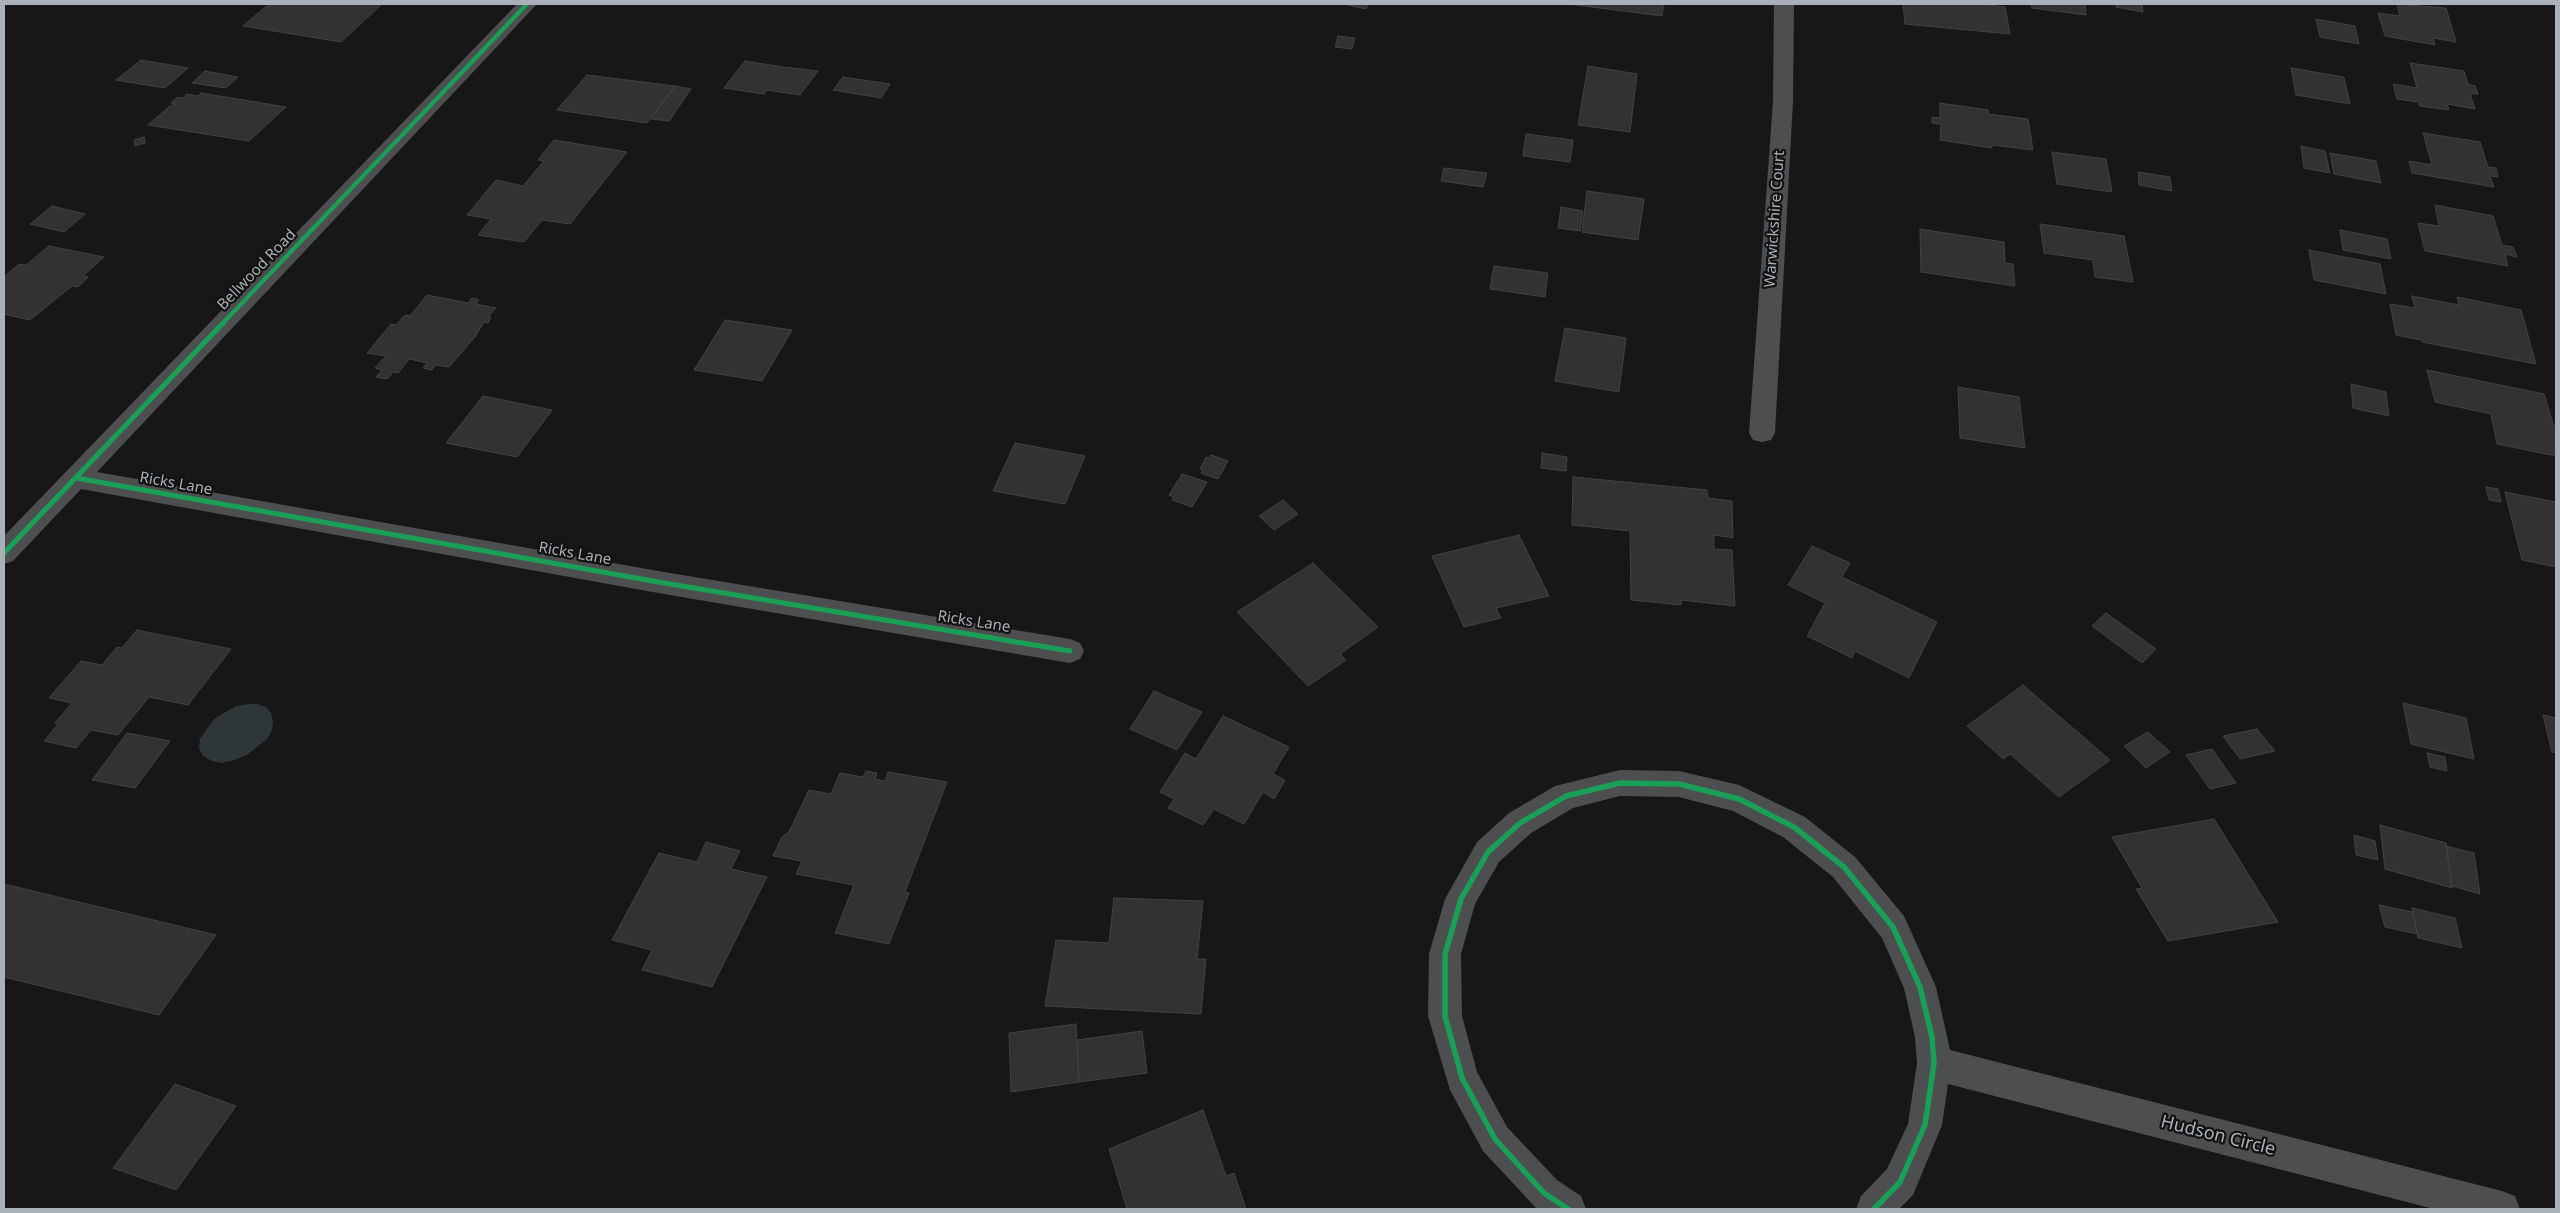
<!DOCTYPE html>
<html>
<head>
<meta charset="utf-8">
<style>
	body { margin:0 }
	#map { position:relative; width:2560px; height:1213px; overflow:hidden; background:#171718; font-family:"Noto Sans",sans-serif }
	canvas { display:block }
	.frame { position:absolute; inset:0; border:5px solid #aab0b7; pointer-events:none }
</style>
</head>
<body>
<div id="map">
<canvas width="2560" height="1213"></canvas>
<div class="frame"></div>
</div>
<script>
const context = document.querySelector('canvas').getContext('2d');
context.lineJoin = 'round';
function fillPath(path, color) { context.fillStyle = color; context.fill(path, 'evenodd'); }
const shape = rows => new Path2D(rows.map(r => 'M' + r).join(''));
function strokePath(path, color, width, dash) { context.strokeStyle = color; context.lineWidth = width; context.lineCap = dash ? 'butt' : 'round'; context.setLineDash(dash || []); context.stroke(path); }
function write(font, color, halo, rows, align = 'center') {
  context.font = font + ' "Noto Sans",sans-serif'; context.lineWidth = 4.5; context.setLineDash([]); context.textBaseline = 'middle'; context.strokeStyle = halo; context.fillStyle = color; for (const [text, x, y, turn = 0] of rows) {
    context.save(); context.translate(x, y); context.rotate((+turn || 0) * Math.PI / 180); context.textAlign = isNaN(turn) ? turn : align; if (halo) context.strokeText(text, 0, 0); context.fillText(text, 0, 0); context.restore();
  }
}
fillPath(shape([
	[248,704,258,704,266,707,271,713,273,721,272,730,267,739,247,755,235,760,222,763,212,761,203,756,199,748,200,739,214,719,236,706]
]), '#2e363a');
const building = shape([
	[269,4,382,4,341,42,243,26,269,4],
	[1344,4,1368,4,1366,9,1344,4],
	[1568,4,1664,4,1662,16,1568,4],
	[1903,4,1982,4,2005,7,2010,34,1905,24,1903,4],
	[2031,4,2085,4,2086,15,2032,8,2031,4],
	[2116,4,2142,4,2143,12,2116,7,2116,4],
	[2397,4,2446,8,2456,42,2433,38,2435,45,2385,36,2378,13,2400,16,2397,4],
	[2316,19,2355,26,2359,44,2320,37,2316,19],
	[1338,36,1355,38,1352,49,1335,47,1338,36],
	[141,60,188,68,165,88,116,80,141,60],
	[745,61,783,67,818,71,800,95,767,90,764,94,724,88,745,61],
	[2410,63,2464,71,2468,84,2475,86,2478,94,2470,93,2475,109,2447,104,2449,110,2420,106,2418,102,2397,99,2393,84,2417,88,2410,63],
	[1588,66,1637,74,1630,132,1578,125,1588,66],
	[2291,68,2344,77,2350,104,2296,95,2291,68],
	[205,71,238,77,226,88,192,83,205,71],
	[587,75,675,86,647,123,557,110,587,75],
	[843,77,890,84,881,98,833,90,843,77],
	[675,86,691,89,669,121,651,119,675,86],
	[201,93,286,107,249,141,148,125,170,106,176,104,171,103,178,97,183,98,187,94,198,96,201,93],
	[1940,103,1988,110,1988,114,2028,119,2033,150,1992,145,1992,148,1940,140,1941,124,1932,123,1932,117,1940,118,1940,103],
	[2423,133,2480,142,2488,167,2496,168,2498,177,2490,176,2494,187,2412,173,2409,161,2432,165,2423,133],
	[1526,134,1573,140,1570,162,1523,156,1526,134],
	[144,137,145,143,135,146,134,140,144,137],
	[554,140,627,152,570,224,542,220,524,242,478,235,491,219,467,215,496,180,523,186,544,161,538,160,554,140],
	[2301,146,2325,151,2330,173,2304,168,2301,146],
	[2052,152,2106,159,2112,192,2057,184,2052,152],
	[2330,153,2376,161,2381,183,2334,174,2330,153],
	[1444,168,1487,173,1483,187,1441,181,1444,168],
	[2138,172,2170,177,2172,191,2139,185,2138,172],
	[1587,191,1644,199,1638,240,1582,232,1587,191],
	[2435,205,2493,216,2502,245,2513,247,2517,257,2505,254,2508,266,2425,251,2418,223,2439,226,2435,205],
	[52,206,85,214,64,232,30,224,52,206],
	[1561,207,1583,211,1580,231,1558,228,1561,207],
	[2040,224,2124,236,2133,282,2095,277,2093,260,2044,253,2040,224],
	[1920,229,2004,242,2005,263,2013,264,2015,286,1921,272,1920,229],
	[2340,230,2387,239,2391,259,2343,250,2340,230],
	[49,246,104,257,83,276,88,277,78,287,72,286,30,320,4,314,4,277,19,264,26,265,49,246],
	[2309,250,2380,264,2386,294,2314,280,2309,250],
	[1494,266,1548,273,1545,297,1490,289,1494,266],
	[427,295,468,303,472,298,479,300,476,304,496,308,488,317,491,317,488,323,484,322,475,337,449,367,436,365,432,370,423,368,427,363,409,359,398,373,393,372,387,379,376,377,382,370,375,368,386,356,367,353,391,324,396,325,405,315,410,316,427,295],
	[2412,296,2459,305,2457,297,2521,310,2536,364,2422,342,2421,340,2396,335,2390,304,2415,308,2412,296],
	[725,320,792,330,762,381,694,370,725,320],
	[1565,328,1626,338,1619,392,1555,381,1565,328],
	[2427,370,2544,394,2554,427,2556,427,2556,456,2497,444,2491,414,2435,402,2427,370],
	[2351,384,2386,392,2389,416,2353,408,2351,384],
	[1958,387,2019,397,2025,448,1960,438,1958,387],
	[483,396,552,410,517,457,446,443,483,396],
	[1015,443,1085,456,1065,504,993,491,1015,443],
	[1542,453,1567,457,1566,471,1541,468,1542,453],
	[1211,455,1228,461,1218,479,1201,473,1203,470,1200,469,1206,457,1209,458,1211,455],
	[1182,474,1207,482,1192,507,1172,500,1174,497,1169,495,1182,474],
	[1573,477,1707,490,1708,498,1732,501,1733,538,1714,535,1714,549,1732,550,1735,606,1681,600,1681,605,1631,600,1630,531,1572,525,1573,477],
	[2486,487,2498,489,2501,502,2489,500,2486,487],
	[2505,492,2556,502,2556,567,2522,560,2505,492],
	[1283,500,1298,514,1274,530,1259,516,1283,500],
	[1519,535,1549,596,1496,608,1501,618,1464,627,1432,556,1519,535],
	[1812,546,1850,563,1842,577,1937,622,1909,678,1855,651,1852,658,1807,636,1825,603,1788,585,1812,546],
	[1313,563,1378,627,1340,654,1346,660,1308,686,1237,612,1313,563],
	[2106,613,2156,649,2142,663,2092,626,2106,613],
	[137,630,231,649,188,705,149,697,118,735,91,730,76,748,44,741,59,723,55,723,72,703,49,698,81,661,102,665,117,647,122,648,137,630],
	[2023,685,2110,760,2059,797,2010,754,2003,759,1967,726,2023,685],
	[1154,691,1202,712,1177,750,1130,729,1154,691],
	[2403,703,2466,718,2474,759,2411,744,2403,703],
	[2543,715,2556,718,2556,753,2552,752,2543,715],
	[1223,716,1289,747,1273,774,1285,780,1274,799,1263,792,1244,824,1214,809,1203,825,1168,808,1174,799,1160,792,1185,753,1196,759,1223,716],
	[2257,729,2275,751,2240,759,2223,736,2257,729],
	[2148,732,2170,752,2146,768,2124,746,2148,732],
	[127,733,170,741,135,788,92,780,127,733],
	[2212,749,2236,783,2210,789,2186,755,2212,749],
	[2427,753,2445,757,2447,771,2430,767,2427,753],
	[866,771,877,773,875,779,885,781,888,772,947,782,905,892,909,893,889,944,835,933,854,885,796,874,802,861,773,856,782,837,789,832,809,790,831,794,840,773,863,777,866,771],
	[2214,819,2278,922,2168,941,2136,889,2142,888,2112,837,2214,819],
	[2380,825,2446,843,2452,888,2385,869,2380,825],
	[2354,835,2375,841,2378,860,2356,855,2354,835],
	[706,842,740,851,731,869,767,877,712,987,642,970,652,950,612,940,659,853,697,862,706,842],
	[2446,846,2474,853,2480,894,2452,886,2446,846],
	[4,884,216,935,159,1015,4,977,4,884],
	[1114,898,1203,901,1197,959,1206,959,1201,1014,1045,1006,1056,940,1109,943,1114,898],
	[2379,905,2413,912,2417,934,2385,927,2379,905],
	[2412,908,2455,918,2462,948,2418,938,2412,908],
	[1076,1024,1079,1082,1011,1092,1009,1033,1076,1024],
	[1142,1031,1147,1073,1079,1082,1077,1040,1142,1031],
	[175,1084,236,1106,176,1190,113,1168,175,1084],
	[1203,1110,1226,1176,1234,1173,1246,1209,1127,1209,1109,1149,1203,1110]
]);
fillPath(building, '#323233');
strokePath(building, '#404244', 1);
fillPath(shape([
	[517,4,537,4,97,472,664,572,1070,639,1080,643,1084,651,1080,659,1070,663,664,594,81,489,13,561,4,564,4,536,517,4],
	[1774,4,1794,4,1793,101,1775,433,1771,440,1762,442,1753,440,1749,433,1773,101,1774,4],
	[1620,770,1679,771,1739,785,1805,817,1855,857,1904,916,1936,987,1950,1050,2502,1191,2515,1196,2520,1209,2434,1209,1948,1084,1942,1125,1913,1195,1899,1209,1856,1209,1861,1196,1887,1169,1908,1124,1917,1063,1915,1037,1904,988,1882,938,1833,877,1783,837,1733,811,1679,797,1620,796,1573,808,1531,833,1499,862,1475,904,1461,954,1462,1016,1477,1072,1507,1127,1557,1180,1581,1196,1586,1209,1537,1209,1483,1151,1450,1090,1428,1016,1429,954,1445,899,1477,842,1509,813,1555,786,1620,770]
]), '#4c4e50');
strokePath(shape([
	[223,323,527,4]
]), '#1a9f57', 4);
strokePath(shape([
	[76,478,664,583,1070,651],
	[4,553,224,322]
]), '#1a9f57', 5);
strokePath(shape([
	[1568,1209,1544,1193,1495,1139,1462,1078,1445,1016,1445,954,1461,899,1488,852,1520,823,1566,796,1620,783,1679,784,1739,799,1794,827,1844,867,1893,927,1920,987,1932,1037,1934,1063,1925,1125,1900,1182,1874,1209]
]), '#1a9f57', 5.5);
write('15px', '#aab0b7', '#121213', [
	["Warwickshire Court",1775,219,-86],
	["Bellwood Road",257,270,-46],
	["Ricks Lane",176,484,10],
	["Ricks Lane",575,554,10],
	["Ricks Lane",974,622,9]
]);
write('18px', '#aab0b7', '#121213', [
	["Hudson Circle",2218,1136,14]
]);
</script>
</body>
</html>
